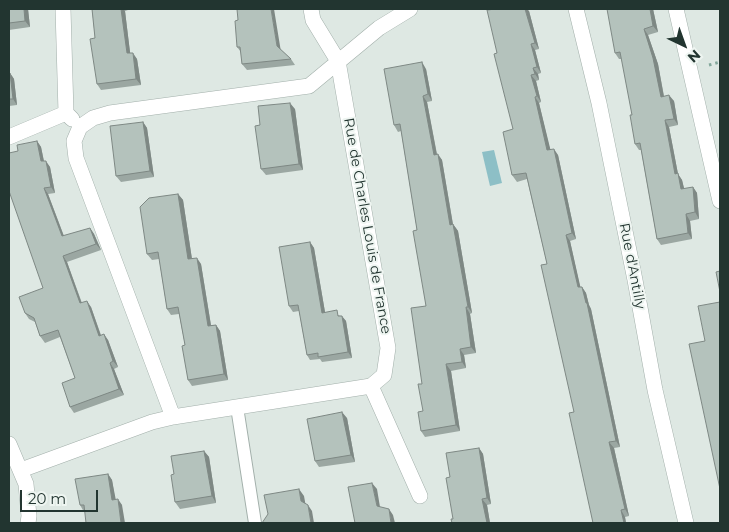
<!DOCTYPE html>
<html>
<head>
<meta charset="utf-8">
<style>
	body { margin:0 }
	#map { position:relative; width:729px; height:532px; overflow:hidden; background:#dee8e3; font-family:Montserrat,sans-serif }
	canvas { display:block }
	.frame { position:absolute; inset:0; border:10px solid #223530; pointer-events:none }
	.north { position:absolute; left:659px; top:20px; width:50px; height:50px; -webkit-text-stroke:4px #eef5f1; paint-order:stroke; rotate:138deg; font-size:14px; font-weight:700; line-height:20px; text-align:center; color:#223530 }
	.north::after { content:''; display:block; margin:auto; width:18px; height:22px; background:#223530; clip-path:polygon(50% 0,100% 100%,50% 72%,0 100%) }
	.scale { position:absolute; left:20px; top:490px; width:78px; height:22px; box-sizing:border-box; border:2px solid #223530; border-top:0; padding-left:6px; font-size:15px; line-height:18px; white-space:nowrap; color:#223530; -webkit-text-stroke:4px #eef5f1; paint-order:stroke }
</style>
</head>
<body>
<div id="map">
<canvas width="729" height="532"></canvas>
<div class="frame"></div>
<div class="north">N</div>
<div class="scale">20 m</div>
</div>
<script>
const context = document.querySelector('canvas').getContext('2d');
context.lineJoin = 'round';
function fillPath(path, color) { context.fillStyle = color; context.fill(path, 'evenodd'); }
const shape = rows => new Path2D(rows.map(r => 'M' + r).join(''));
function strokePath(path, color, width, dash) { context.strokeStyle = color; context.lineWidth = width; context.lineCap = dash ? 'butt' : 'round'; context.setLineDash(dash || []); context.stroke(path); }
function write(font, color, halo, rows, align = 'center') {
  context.font = font + ' Montserrat,sans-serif'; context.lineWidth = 4; context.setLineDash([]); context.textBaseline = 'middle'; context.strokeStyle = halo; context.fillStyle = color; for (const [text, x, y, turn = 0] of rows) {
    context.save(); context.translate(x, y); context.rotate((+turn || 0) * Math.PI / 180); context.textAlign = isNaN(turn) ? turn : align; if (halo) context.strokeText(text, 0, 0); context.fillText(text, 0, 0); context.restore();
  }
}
fillPath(shape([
	[494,150,502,183,490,186,482,152]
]), '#8dbfc6');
const lane = shape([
	[237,407,255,523]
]);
const street = shape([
	[63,9,66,113],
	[311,9,313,20,338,61,388,348,384,375,371,386,420,496],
	[576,9,599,103,635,280,655,390,686,523],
	[676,9,720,201],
	[9,137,66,113,72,119],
	[173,417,76,158,74,141,80,127,93,118,110,113,309,86,379,28,410,9],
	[9,444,26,484,29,516,28,523],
	[21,470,152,422,173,417,371,386]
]);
strokePath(lane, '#a2afaa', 14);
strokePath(street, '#a2afaa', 16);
strokePath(shape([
	[709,65,720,62]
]), '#83a79b', 3, [2.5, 4]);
strokePath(lane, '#fff', 12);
strokePath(street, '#fff', 15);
fillPath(shape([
	[9,9,28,9,30,27,9,30],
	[92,9,128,9,128,10,125,11,130,53,137,59,141,85,101,90,97,84,95,38],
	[653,9,658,32,648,35,658,64,664,96,674,101,678,125,669,127,678,174,682,180,684,189,693,187,697,193,699,219,690,221,692,239,661,245,657,239,641,150,639,150,635,144,632,115,622,59,619,59,615,53],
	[529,11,539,49,535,50,541,73,538,74,539,80,536,81,541,102,539,103,550,150,558,155,576,239,570,241,580,287,582,287,586,293,589,305,591,309,620,447,614,448,629,516,625,517,626,523,593,523,574,412,547,264,527,179,517,182,512,175,513,129,497,53],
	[237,47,281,50,291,59,295,65,247,70,242,64,241,52],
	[9,65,10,73,14,79,17,105,9,106],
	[426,69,432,101,427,102,437,154,442,160,453,224,458,231,472,313,470,314,476,353,464,355,466,368,451,371,460,431,425,437,421,431,423,411,422,384,426,306,417,230,401,131,398,132,394,125],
	[295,109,303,170,266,175,261,169,260,125],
	[143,122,147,128,154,177,121,182,116,176],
	[37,141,41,147,44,161,50,167,55,193,48,194,64,236,90,228,94,234,101,250,67,262,82,303,91,307,101,335,108,340,118,367,114,369,124,395,74,413,70,407,75,378,60,337,45,343,40,336,35,322,29,319,25,313,43,288,18,151],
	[178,194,183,200,192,259,201,264,211,325,216,325,220,331,228,380,192,386,188,380,185,345,179,314,171,315,167,309,159,259,152,260,147,254],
	[310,242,314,248,325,312,341,316,346,321,352,358,322,362,320,359,310,360,307,355,299,311,293,312,289,306],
	[347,418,355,462,319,467,315,461],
	[479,448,483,454,491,504,487,505,490,523,452,523],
	[204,451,209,457,216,503,180,509,175,502,174,474],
	[108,474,112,480,115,499,122,505,84,512,80,505]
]), '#9ba7a2');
fillPath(shape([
	[24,9,28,9,30,27,25,21],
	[121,9,123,9,125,11,131,60,127,53],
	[271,9,274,9,281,52,277,46],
	[525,9,527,9,529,11,539,49,535,43],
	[650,9,653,9,658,32,653,26],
	[644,29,648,35,658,64,665,103,661,97],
	[531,44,535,50,541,73,537,67],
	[133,53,137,59,141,85,136,79],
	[422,62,426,69,432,101,428,94],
	[533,68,538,74,539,80,535,74],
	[10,73,14,79,17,105,13,99],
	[531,75,536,81,541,102,537,96],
	[669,95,674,101,678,125,674,119],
	[423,96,427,102,438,161,434,155],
	[535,97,539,103,552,156,547,150],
	[290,103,295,109,303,170,299,164],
	[665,120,669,127,678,174,682,180,686,196,681,189,675,174],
	[143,122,147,128,154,177,150,171],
	[37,141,41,147,45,167,41,161],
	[554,149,558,155,576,239,572,233],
	[438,154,442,160,454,231,450,225],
	[46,161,50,167,55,193,51,187],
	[693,187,697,193,699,219,695,212],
	[44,188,48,194,66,242,62,236],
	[178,194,183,200,193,266,188,259],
	[686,214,690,221,692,239,688,233],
	[453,224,458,231,472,313,468,307],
	[90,228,94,234,101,250,96,244],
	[566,235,570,241,582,294,578,287],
	[310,242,314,248,326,318,322,313],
	[63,256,67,262,84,310,80,303],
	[197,258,201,264,212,332,208,326],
	[582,287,586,293,589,305,591,309,620,447,616,441],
	[87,301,91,307,103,342,99,336],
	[466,307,470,314,476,353,471,347],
	[342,316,346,321,352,358,348,352],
	[216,325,220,331,228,380,224,374],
	[104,334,108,340,118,367,113,361],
	[460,349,464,355,466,368,462,362],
	[110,363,114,369,124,395,119,389],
	[446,364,451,371,460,431,456,425],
	[342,412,347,418,355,462,351,455],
	[609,442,614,448,629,516,625,509],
	[479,448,483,454,491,504,487,498],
	[204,451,209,457,216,503,212,496],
	[108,474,112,480,117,506,112,500],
	[372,483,377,489,381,513,377,506],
	[299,489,304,496,306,507,301,501],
	[118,499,122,505,125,523,121,523],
	[482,499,487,505,490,523,487,523],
	[308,505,312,511,314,523,311,523],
	[389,509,393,515,395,523,391,523],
	[621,510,625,517,626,523,624,523]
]), '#7e8884');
const building = shape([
	[9,9,24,9,25,21,9,23,9,9],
	[92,9,121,9,127,53,133,53,136,79,97,84,90,39,95,38,92,9],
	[237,9,271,9,277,46,291,59,242,64,240,47,237,47,235,21,238,20,237,9],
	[496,9,525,9,535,43,531,44,537,67,533,68,535,74,531,75,537,96,535,97,547,150,554,149,572,233,566,235,578,287,582,287,586,303,587,303,596,346,616,441,609,442,625,509,621,510,624,523,593,523,569,413,574,412,541,265,547,264,526,173,512,175,503,132,513,129,494,54,497,53,487,10,496,9],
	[607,9,650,9,653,26,644,29,653,58,661,97,669,95,674,119,665,120,675,174,678,173,681,189,693,187,695,212,686,214,688,233,657,239,640,143,635,144,630,115,632,115,620,52,615,53,607,9],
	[422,62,428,94,423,96,434,155,438,154,450,225,453,224,468,307,466,307,471,347,460,349,462,362,446,364,456,425,421,431,418,412,423,411,418,384,422,384,411,308,426,306,413,231,417,230,400,124,394,125,384,69,422,62],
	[9,73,10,73,13,99,9,99,9,73],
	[290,103,299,164,261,169,255,126,260,125,258,106,290,103],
	[143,122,150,171,116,176,110,126,143,122],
	[37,141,41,161,46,161,51,187,44,188,62,236,90,228,96,244,63,256,80,303,87,301,99,336,104,334,113,361,110,363,119,389,70,407,62,383,75,378,58,330,40,336,34,318,25,313,19,297,43,288,9,191,9,153,18,151,17,145,37,141],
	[178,194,188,259,197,258,208,326,216,325,224,374,188,380,182,346,185,345,178,307,167,309,158,252,147,254,140,207,149,198,178,194],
	[310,242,322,313,337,310,338,316,342,316,348,352,318,357,318,353,307,355,298,305,289,306,279,247,310,242],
	[720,271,720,292,716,272,720,271],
	[720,302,720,489,689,344,705,341,698,306,720,302],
	[342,412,351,455,315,461,307,419,342,412],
	[479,448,487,498,482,499,487,523,452,523,451,519,453,519,446,478,450,477,446,453,479,448],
	[204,451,212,496,175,502,171,475,174,474,171,456,204,451],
	[108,474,112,500,118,499,121,523,86,523,84,505,80,505,75,479,108,474],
	[372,483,377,506,389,509,391,523,355,523,348,487,372,483],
	[299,489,301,501,308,505,311,523,262,523,268,514,264,495,299,489]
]);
fillPath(building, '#b4c2bc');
strokePath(building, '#7e8884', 1);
write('14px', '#223530', '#eef5f1', [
	["Rue de Charles Louis de France",367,226,80],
	["Rue d'Antilly",632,266,79]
]);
</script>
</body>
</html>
